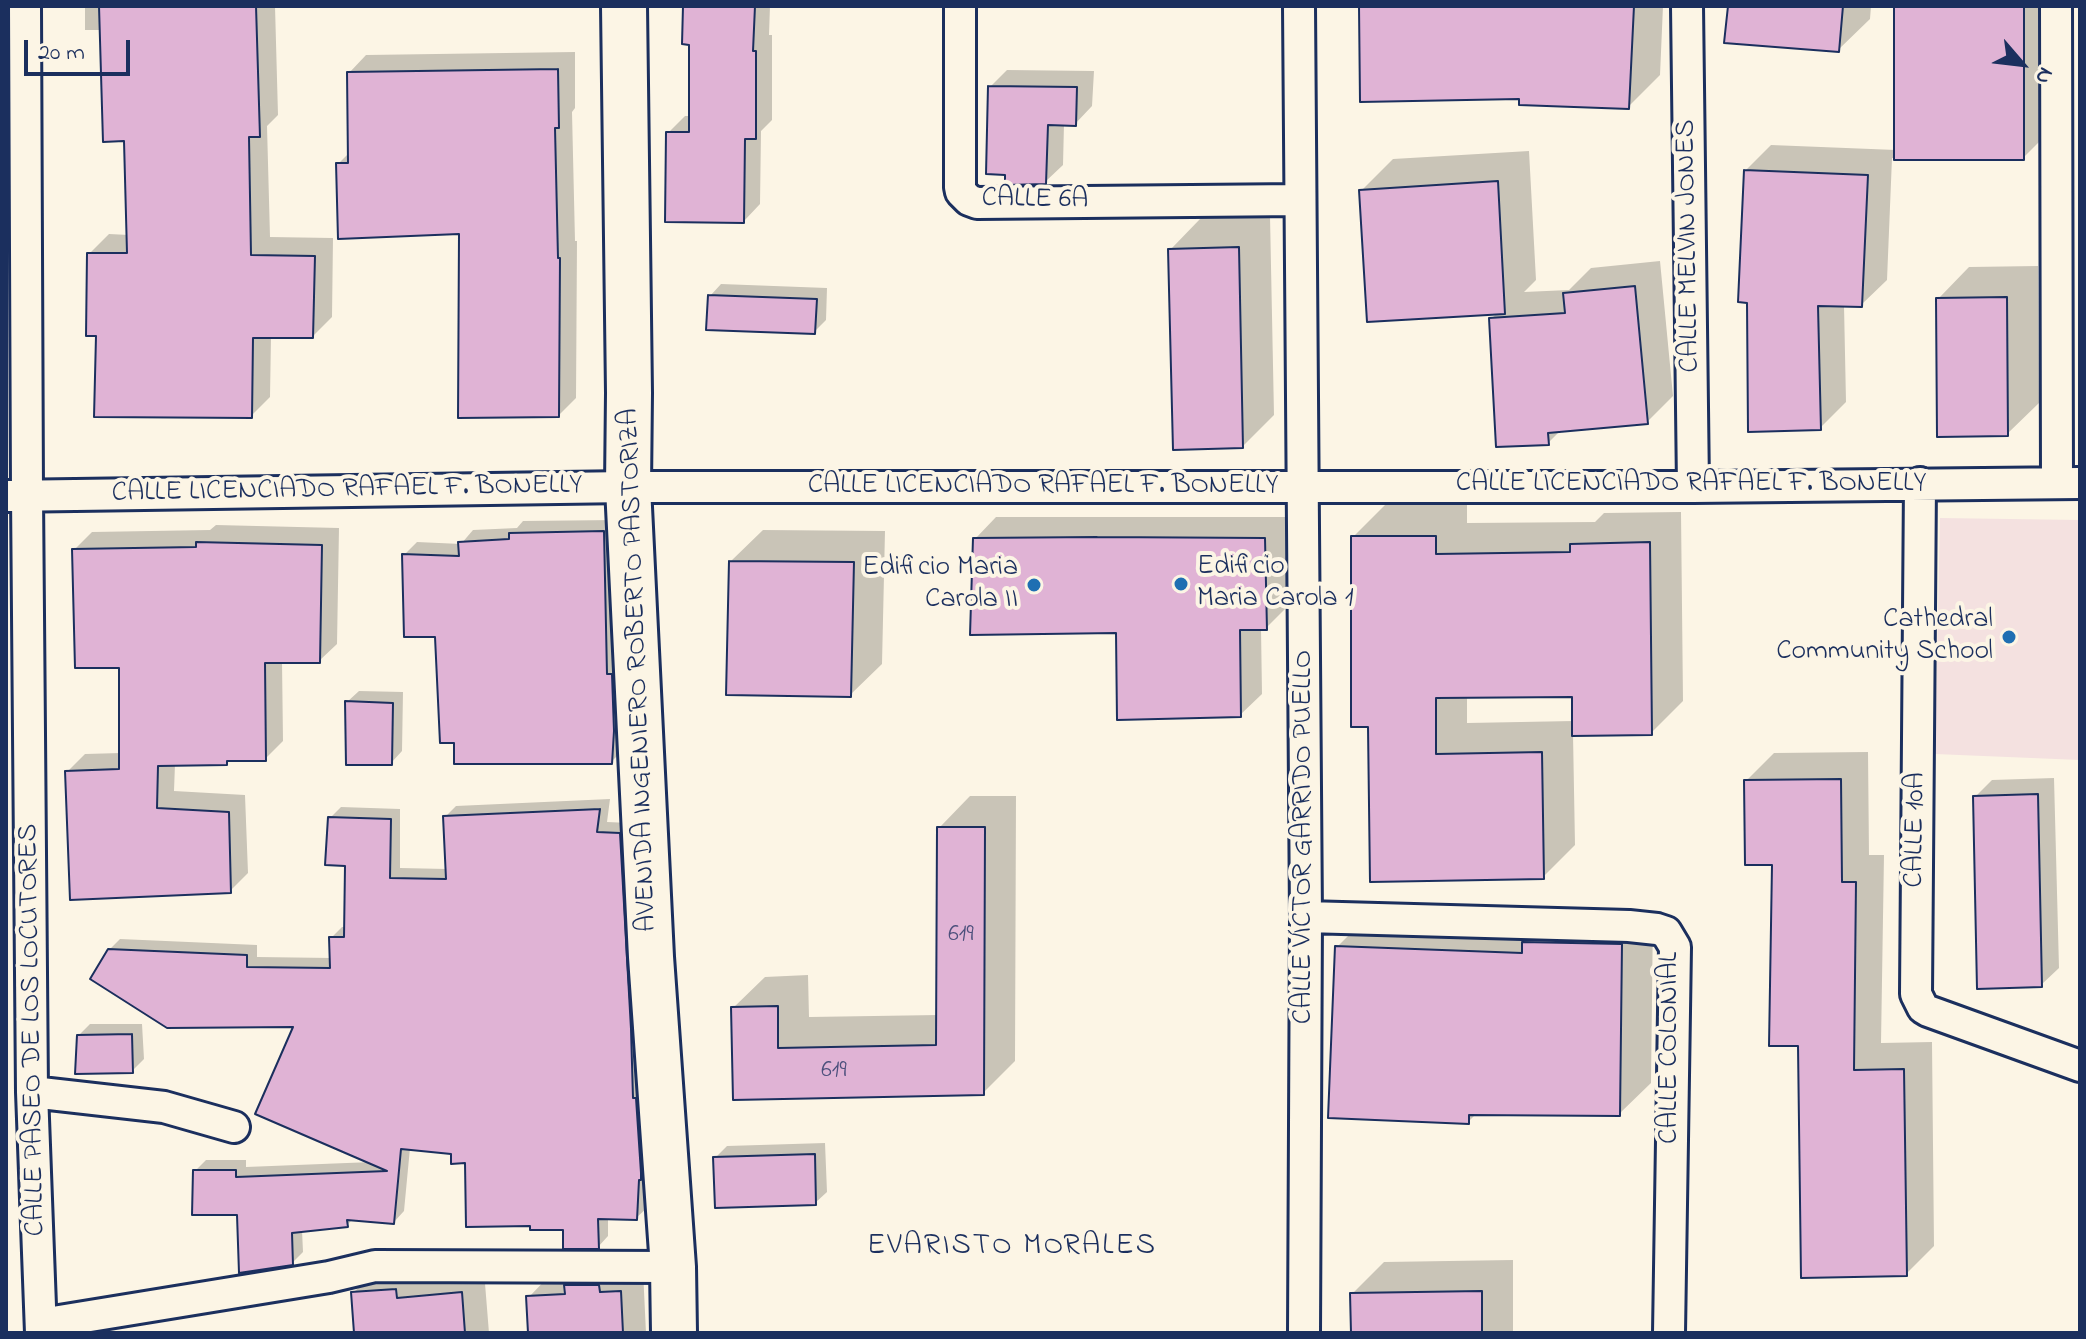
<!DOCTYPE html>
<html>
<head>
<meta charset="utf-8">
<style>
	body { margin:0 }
	#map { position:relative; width:2086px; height:1339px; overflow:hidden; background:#fcf5e5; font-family:"Indie Flower",sans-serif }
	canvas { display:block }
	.frame { position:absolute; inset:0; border:8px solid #1b2f5e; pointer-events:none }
	.north { position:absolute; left:1982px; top:24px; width:80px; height:80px; -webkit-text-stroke:6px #fcf5e5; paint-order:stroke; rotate:118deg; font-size:22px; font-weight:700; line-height:32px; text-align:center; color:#1b2f5e }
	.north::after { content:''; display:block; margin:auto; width:28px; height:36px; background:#1b2f5e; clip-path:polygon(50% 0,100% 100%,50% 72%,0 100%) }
	.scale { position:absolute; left:24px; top:40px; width:106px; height:36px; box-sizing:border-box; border:4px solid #1b2f5e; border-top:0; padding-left:10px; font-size:24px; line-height:28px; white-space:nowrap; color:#1b2f5e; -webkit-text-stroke:6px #fcf5e5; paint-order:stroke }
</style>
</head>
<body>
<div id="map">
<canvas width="2086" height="1339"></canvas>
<div class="frame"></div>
<div class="north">N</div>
<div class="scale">20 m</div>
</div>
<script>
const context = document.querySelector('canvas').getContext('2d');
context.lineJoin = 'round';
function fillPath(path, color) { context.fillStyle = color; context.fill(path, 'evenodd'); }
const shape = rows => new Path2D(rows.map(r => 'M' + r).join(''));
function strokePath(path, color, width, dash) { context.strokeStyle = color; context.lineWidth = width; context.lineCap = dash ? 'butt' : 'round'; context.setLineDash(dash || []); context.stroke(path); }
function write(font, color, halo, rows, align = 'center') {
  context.font = font + ' "Indie Flower",sans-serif'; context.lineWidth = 8; context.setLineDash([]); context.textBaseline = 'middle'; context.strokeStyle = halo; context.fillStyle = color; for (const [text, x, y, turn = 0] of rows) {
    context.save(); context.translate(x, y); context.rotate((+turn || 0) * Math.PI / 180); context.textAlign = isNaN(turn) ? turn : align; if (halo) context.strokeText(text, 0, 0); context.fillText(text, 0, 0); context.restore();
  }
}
fillPath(shape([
	[1940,518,2080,520,2080,760,1935,754]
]), '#f4e1e0');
fillPath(shape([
	[85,6,275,6,278,115,267,126,270,237,333,238,332,317,313,336,271,336,270,397,251,416,98,334,89,254,109,234,129,235,126,139,102,30,85,30],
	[685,6,770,6,769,35,772,35,772,120,761,131,760,204,744,221,668,133,685,116,691,116,691,43],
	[1361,6,1663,6,1660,75,1628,107,1521,97],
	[1730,6,1871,6,1870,19,1838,50],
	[1896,6,2055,6,2055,126,2023,158,1892,158,1887,280,1861,305,1844,305,1846,402,1820,428,1746,170,1771,145,1896,150],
	[575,52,575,108,572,112,575,241,577,241,576,398,559,415,461,232,338,164,350,152,349,73,366,55],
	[1007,70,1094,71,1092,106,1075,124,1064,124,1063,165,1045,182,990,87],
	[28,110,28,159,6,180,6,111],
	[1529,151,1536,280,1524,292,1569,290,1591,268,1660,261,1673,396,1647,422,1561,430,1548,443,1491,319,1498,312,1361,191,1393,159],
	[1270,216,1274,415,1243,446,1170,250,1201,218],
	[2038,266,2039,403,2007,434,1938,299,1969,267],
	[721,284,827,288,826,320,814,332,710,296],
	[1385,505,1467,505,1467,523,1595,522,1604,513,1681,512,1683,701,1651,733,1573,734,1575,845,1543,877,1370,725,1353,537],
	[1574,695,1574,721,1467,723,1467,696],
	[996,517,1286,517,1288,606,1266,628,1261,628,1262,694,1240,715,1118,631,975,539],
	[616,520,624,749,611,762,457,741,437,635,404,555,417,542,461,544,473,530,517,528,523,521],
	[216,525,339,528,337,644,319,661,282,661,283,741,265,759,230,759,226,763,175,764,174,791,245,795,248,873,230,891,67,772,85,754,121,753,121,665,74,550,92,532,210,530],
	[763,530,885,531,882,664,850,695,731,561],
	[359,691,403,692,402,751,391,763,347,702],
	[1868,752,1869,855,1884,855,1881,1043,1932,1042,1934,1246,1906,1274,1800,1044,1774,863,1746,781,1774,753],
	[2054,778,2059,968,2041,985,1975,797,1992,780],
	[970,796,1016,796,1015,1061,983,1093,735,1098,733,1008,765,977,808,975,809,1017,938,1015,939,828],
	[610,799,607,822,630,823,647,1208,636,1218,608,1218,608,1236,598,1247,564,1227,532,1224,467,1161,453,1152,410,1148,404,1211,394,1222,354,1218,347,1225,302,1230,303,1252,292,1263,195,1171,206,1160,246,1160,246,1167,372,1162,296,1025,109,950,120,939,257,945,257,957,332,958,331,938,342,927,346,927,347,864,330,818,341,807,400,809,400,868,447,869,445,817,456,806],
	[1555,911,1653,913,1651,1083,1619,1114,1476,1114,1468,1122,1337,947,1369,915],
	[90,1024,142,1024,144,1059,132,1071,79,1035],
	[825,1143,827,1192,815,1203,715,1158,727,1146],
	[1513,1260,1513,1333,1353,1333,1352,1294,1384,1262],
	[376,1270,484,1271,489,1333,356,1333,353,1293],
	[643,1270,646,1333,530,1333,529,1297,551,1274]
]), '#0003');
const building = shape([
	[99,6,256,6,260,137,249,137,251,255,315,256,313,338,253,338,252,418,94,417,96,336,86,336,87,253,127,253,124,141,103,142,99,6],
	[683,6,755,6,753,51,756,51,756,139,745,139,744,223,665,222,666,132,689,132,689,45,682,44,683,6],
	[1359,6,1634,6,1629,109,1519,105,1519,99,1360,102,1359,6],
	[1728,6,1843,6,1839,52,1724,43,1728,6],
	[1894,6,2024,6,2024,160,1894,160,1894,6],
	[558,69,559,128,555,128,558,258,560,258,559,417,458,418,459,234,338,239,336,163,348,163,347,72,558,69],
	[988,86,1077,87,1076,126,1048,125,1046,184,1005,185,1005,175,986,174,988,86],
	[1744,170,1868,175,1862,307,1818,306,1821,430,1748,432,1747,303,1738,302,1744,170],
	[1498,181,1505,314,1367,322,1359,190,1498,181],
	[1239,247,1243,448,1173,450,1168,249,1239,247],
	[1635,286,1648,424,1548,433,1549,445,1496,447,1489,318,1565,313,1563,293,1635,286],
	[708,295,817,299,815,334,706,330,708,295],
	[2007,297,2008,436,1937,437,1936,298,2007,297],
	[604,531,607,674,612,674,614,731,612,764,454,764,454,743,440,743,435,637,404,637,402,554,459,556,458,542,509,539,509,533,604,531],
	[1351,536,1436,536,1436,554,1570,552,1570,544,1650,542,1652,735,1572,736,1572,697,1436,698,1436,754,1542,752,1544,879,1370,882,1368,727,1351,727,1351,536],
	[1097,537,1265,538,1267,630,1240,630,1241,717,1117,720,1116,633,970,635,973,538,1097,537],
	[196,542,322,545,320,663,265,663,266,761,227,761,227,765,158,766,157,808,229,812,231,893,70,900,65,771,119,769,119,668,75,668,72,549,196,547,196,542],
	[729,561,854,562,851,697,726,695,729,561],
	[345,701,393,703,392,765,346,765,345,701],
	[1841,779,1842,882,1856,882,1854,1070,1904,1069,1907,1276,1801,1278,1798,1046,1769,1046,1772,865,1745,865,1744,780,1841,779],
	[2038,794,2042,987,1977,989,1973,796,2038,794],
	[600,809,597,832,620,833,631,1029,633,1098,636,1098,641,1173,641,1180,639,1180,637,1220,598,1219,599,1249,563,1249,563,1230,530,1230,530,1226,466,1227,465,1163,451,1164,451,1154,401,1149,394,1224,347,1220,348,1227,292,1233,293,1265,239,1273,237,1215,192,1215,193,1170,236,1170,236,1177,387,1171,255,1114,293,1027,167,1028,90,979,108,949,247,955,247,967,330,968,329,937,344,937,345,866,325,865,328,817,391,819,390,878,446,879,443,816,600,809],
	[937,827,985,827,984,1095,733,1100,731,1007,778,1006,778,1048,936,1045,937,827],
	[1522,942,1622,944,1620,1116,1469,1115,1469,1124,1328,1118,1335,946,1522,953,1522,942],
	[132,1034,133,1073,75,1074,77,1035,132,1034],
	[815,1154,816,1205,715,1208,713,1157,815,1154],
	[564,1285,599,1285,600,1292,621,1291,623,1333,528,1333,526,1296,565,1294,564,1285],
	[396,1289,397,1298,462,1292,465,1333,354,1333,351,1292,396,1289],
	[1482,1291,1482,1333,1351,1333,1350,1293,1482,1291]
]);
fillPath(building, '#e0b3d5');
strokePath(building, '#1b2f5e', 2);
const street = shape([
	[25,6,27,495,32,1092,41,1333],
	[960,6,960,187,961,192,969,200,977,203,1299,200],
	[1299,6,1306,917,1304,1333],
	[1687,6,1693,487],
	[2056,6,2057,483],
	[1920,483,1916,994,1923,1008,1928,1011,2080,1066],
	[6,496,628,487,1693,487,2080,483],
	[1306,917,1629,926,1657,929,1666,932,1675,947,1669,1333],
	[32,1092,164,1107,234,1127],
	[41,1324,329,1277,375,1266,673,1267]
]);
const secondary = shape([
	[624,6,629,393,628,487,651,957,673,1267,674,1333]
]);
strokePath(street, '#1b2f5e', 36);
strokePath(secondary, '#1b2f5e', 50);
strokePath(street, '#fcf5e5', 30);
strokePath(secondary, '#fcf5e5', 44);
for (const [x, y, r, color] of [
	[1181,584,8,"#1f6fb2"],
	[1034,585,8,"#1f6fb2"],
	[2009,637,8,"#1f6fb2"]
]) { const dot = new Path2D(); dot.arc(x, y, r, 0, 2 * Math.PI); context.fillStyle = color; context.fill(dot); strokePath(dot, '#fcf5e5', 3); }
write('24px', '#4c507c', null, [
	["619",961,936],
	["619",834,1072]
]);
write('28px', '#1b2f5e', '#fcf5e5', [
	["CALLE 6A",1035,201,1],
	["CALLE MELVIN JONES",1690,246,-91],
	["CALLE LICENCIADO RAFAEL F. BONELLY",1691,485],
	["CALLE LICENCIADO RAFAEL F. BONELLY",1043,487],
	["CALLE LICENCIADO RAFAEL F. BONELLY",347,491,-1],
	["AVENIDA INGENIERO ROBERTO PASTORIZA",640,670,-92],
	["CALLE 10A",1917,830,-89],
	["CALLE VÍCTOR GARRIDO PUELLO",1305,837,-90],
	["CALLE PASEO DE LOS LOCUTORES",34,1030,-91],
	["CALLE COLONIAL",1671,1048,-90]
]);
write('28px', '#1b2f5e', '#fcf5e5', [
	["Edificio",1197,568,"left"],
	["Maria Carola 1",1197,600,"left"],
	["Edificio Maria",1018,569],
	["Carola II",1018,601],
	["Cathedral",1993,621],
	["Community School",1993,653]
], 'right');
context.letterSpacing = '2px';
write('30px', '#1b2f5e', '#fcf5e5', [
	["EVARISTO MORALES",1012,1248]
]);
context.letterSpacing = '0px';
</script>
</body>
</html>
